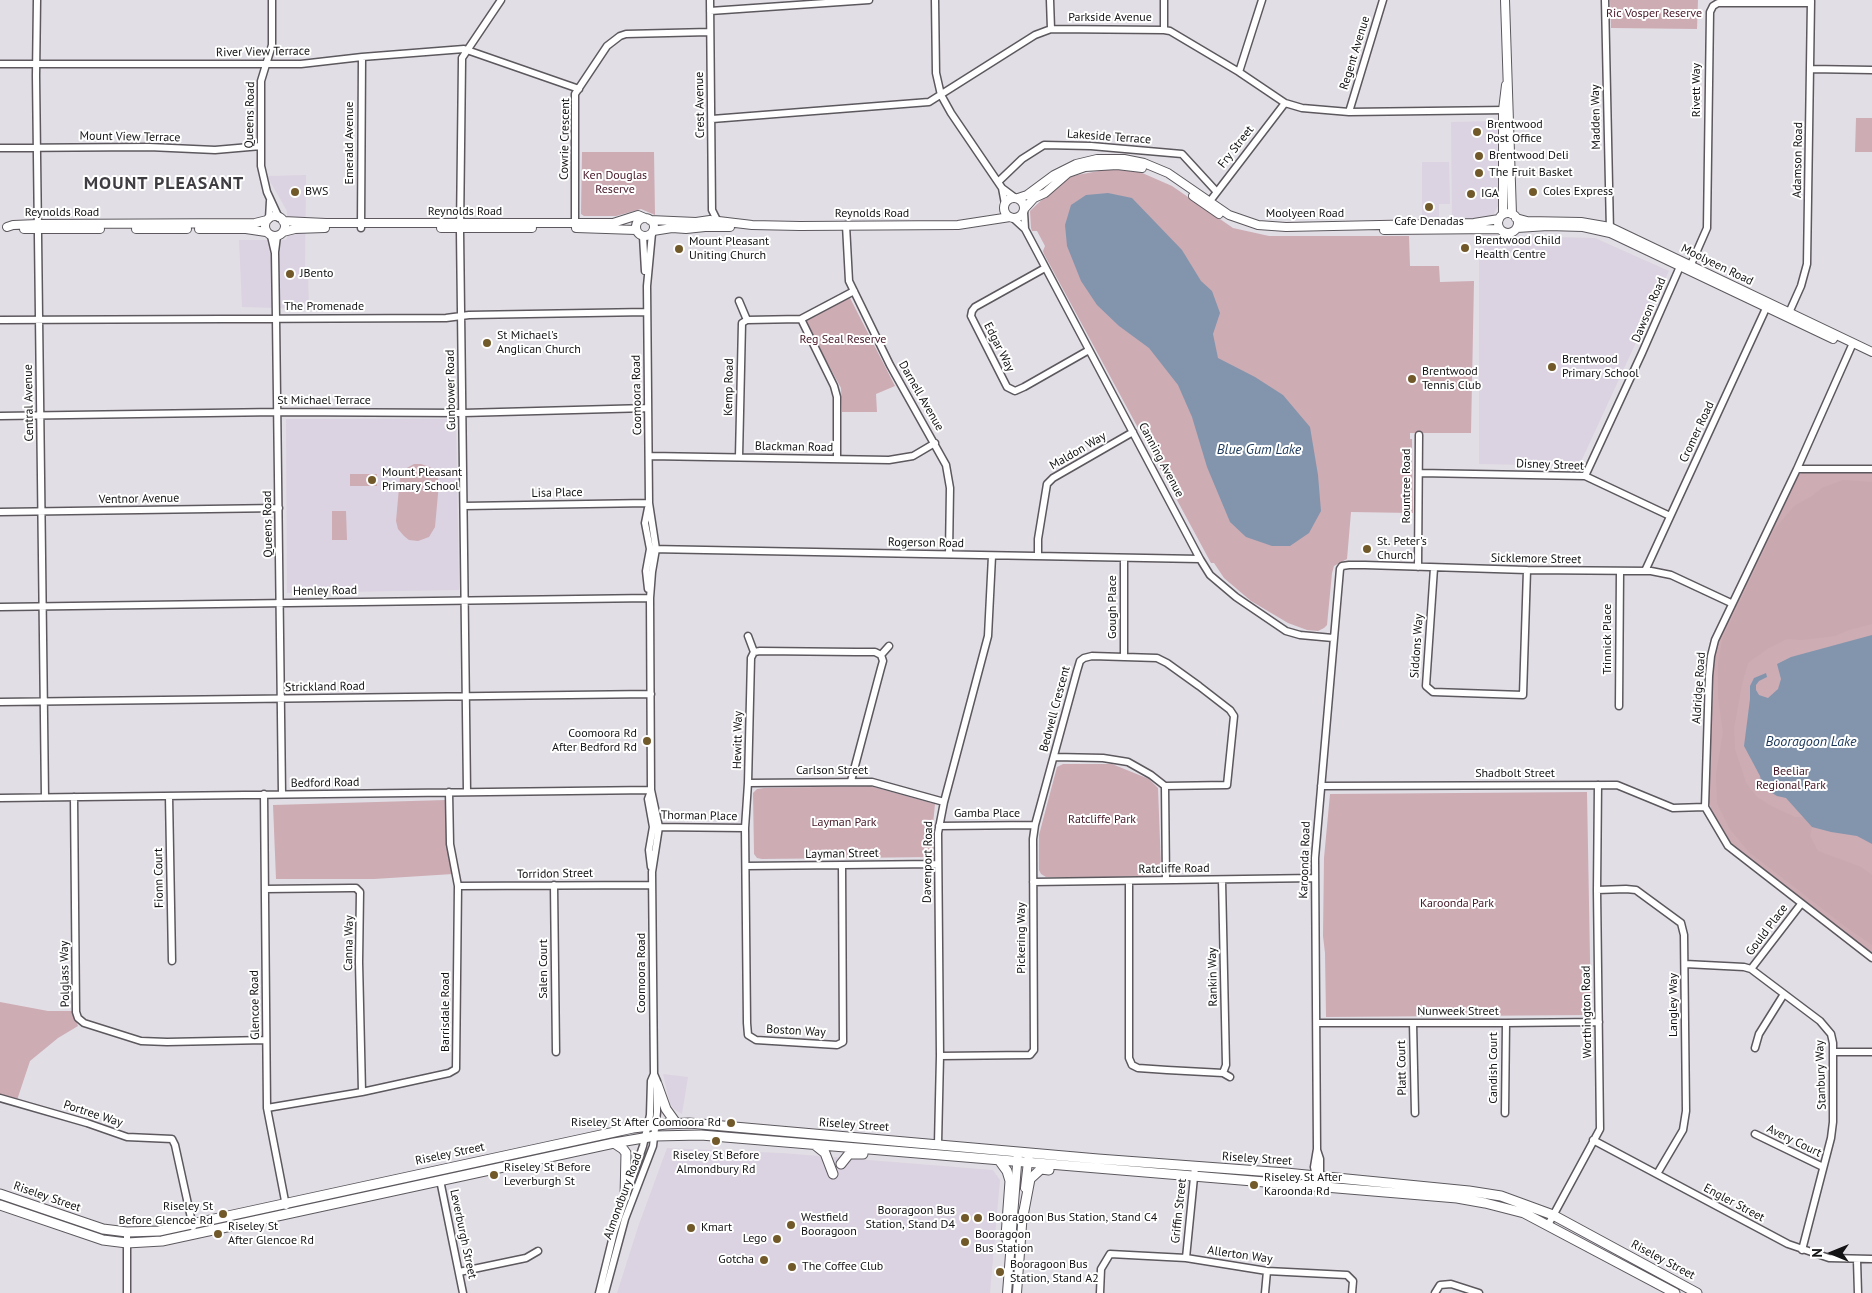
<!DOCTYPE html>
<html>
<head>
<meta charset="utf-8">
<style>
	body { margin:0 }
	#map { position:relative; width:1872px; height:1293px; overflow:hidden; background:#e2dee5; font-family:"PT Sans",sans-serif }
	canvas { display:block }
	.north { position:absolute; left:1807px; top:1228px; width:50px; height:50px; -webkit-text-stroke:4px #fff; paint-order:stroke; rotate:270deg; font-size:14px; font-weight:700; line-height:20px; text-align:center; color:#131214 }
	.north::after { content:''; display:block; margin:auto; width:18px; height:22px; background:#131214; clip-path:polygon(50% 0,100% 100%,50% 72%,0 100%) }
</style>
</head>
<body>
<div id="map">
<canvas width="1872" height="1293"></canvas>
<div class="north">N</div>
</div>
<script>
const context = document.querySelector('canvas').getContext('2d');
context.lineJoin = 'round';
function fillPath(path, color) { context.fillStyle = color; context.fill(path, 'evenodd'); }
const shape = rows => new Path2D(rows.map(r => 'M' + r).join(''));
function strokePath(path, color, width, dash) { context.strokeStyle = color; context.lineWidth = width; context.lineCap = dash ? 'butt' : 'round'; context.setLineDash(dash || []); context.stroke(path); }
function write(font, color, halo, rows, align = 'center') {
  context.font = font + ' "PT Sans",sans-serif'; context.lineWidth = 4; context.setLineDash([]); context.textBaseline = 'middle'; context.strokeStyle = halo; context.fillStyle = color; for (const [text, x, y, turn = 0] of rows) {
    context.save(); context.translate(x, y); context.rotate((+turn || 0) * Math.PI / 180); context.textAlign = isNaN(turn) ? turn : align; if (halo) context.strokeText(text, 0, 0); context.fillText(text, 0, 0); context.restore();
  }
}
fillPath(shape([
	[1497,121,1498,206,1492,217,1481,221,1452,222,1451,122],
	[1422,162,1449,162,1450,204,1439,204,1439,219,1422,218],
	[306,175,305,272,308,272,309,309,242,307,239,240,285,240,287,238,287,211,267,176],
	[1479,235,1595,238,1669,271,1579,466,1479,464],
	[286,419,456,419,459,590,287,593],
	[663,1074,688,1077,682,1114,675,1110,670,1104],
	[667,1148,782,1153,993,1170,1000,1180,990,1293,617,1293,638,1227]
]), '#dbd3e1');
fillPath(shape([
	[1610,0,1698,0,1697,29,1611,28],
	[1856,118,1872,118,1872,152,1855,152],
	[582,152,654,152,655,215,641,209,616,216,584,216,581,214],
	[1110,169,1140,172,1172,186,1233,228,1269,236,1409,236,1410,266,1439,266,1440,282,1474,281,1471,433,1410,433,1410,439,1412,439,1413,513,1351,512,1347,559,1334,566,1332,573,1327,625,1324,628,1318,631,1307,630,1288,623,1251,601,1224,578,1214,563,1211,563,1044,254,1043,251,1045,246,1037,231,1032,231,1031,228,1030,211,1066,177],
	[850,298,895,386,876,394,877,412,842,412,841,388,804,320],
	[414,464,421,464,430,467,437,475,439,483,435,527,429,537,418,541,409,540,404,536,398,529,396,521,400,477,405,469],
	[1872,467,1872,953,1731,846,1712,813,1709,802,1713,667,1715,653,1718,640,1796,475,1807,471],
	[350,474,377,474,377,486,350,486],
	[332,511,346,511,347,540,332,540],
	[1063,764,1112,764,1149,779,1158,788,1161,868,1157,875,1114,877,1046,877,1041,874,1039,870,1039,835,1057,767],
	[870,786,935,804,933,824,933,857,762,859,757,858,754,854,753,793,757,789,764,788],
	[1587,792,1591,1015,1326,1017,1325,953,1323,936,1324,858,1330,794],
	[446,800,446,842,453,874,374,879,276,879,273,805],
	[0,1002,48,1011,73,1011,78,1026,58,1038,30,1061,16,1103,0,1096]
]), '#cdacb4');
fillPath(shape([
	[1843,480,1872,482,1872,624,1849,630,1835,636,1802,640,1787,639,1767,649,1748,663,1742,684,1734,728,1735,749,1746,783,1757,797,1771,806,1795,817,1804,817,1812,827,1810,836,1818,851,1861,867,1872,875,1872,945,1846,927,1749,852,1729,828,1717,803,1716,774,1723,732,1718,697,1718,664,1722,640,1774,530,1794,506,1812,496,1822,488]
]), '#caa8b0');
fillPath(shape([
	[1108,193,1132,198,1182,250,1201,281,1212,291,1220,313,1213,334,1218,358,1255,377,1283,395,1310,427,1318,475,1321,511,1309,533,1290,546,1272,546,1246,537,1230,522,1207,467,1192,417,1178,385,1149,348,1119,326,1097,305,1081,281,1067,246,1065,225,1071,205,1086,195],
	[1872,635,1872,844,1857,836,1831,832,1812,827,1786,798,1777,796,1767,790,1762,784,1760,776,1744,746,1750,699,1750,686,1754,678,1766,673,1767,677,1759,681,1756,685,1756,690,1759,695,1768,698,1778,689,1781,679,1777,664,1791,657]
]), '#8395ad');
const minor = shape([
	[37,0,36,76,45,797],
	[272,0,272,45,261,81,261,166,267,192,279,218],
	[710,0,712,210,718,222],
	[935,0,936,73,941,95,951,113,1002,188,1014,197],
	[1050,0,1051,29],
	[1164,0,1164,30],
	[1605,0,1610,231],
	[710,11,869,0],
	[0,64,301,64,362,57,464,49,579,89],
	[1810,69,1872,70],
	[1239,72,1262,0],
	[1349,112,1383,0],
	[712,119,929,102,1035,35,1051,29,1164,30,1170,31,1239,72,1285,103,1302,108,1349,112,1507,110],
	[0,148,149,147,215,150,261,146],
	[998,182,1022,159,1044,145,1091,146,1182,154,1216,191],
	[1002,188,1005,204],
	[1207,205,1285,103],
	[1024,212,1025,229],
	[1013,218,1025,229,1200,559,1210,575,1236,597,1286,631,1300,635,1333,638],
	[269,219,270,201],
	[846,225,849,281,890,365,946,465,950,488,949,554],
	[575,226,575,94,607,46,620,36,626,34,710,32],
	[361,228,362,57],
	[271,236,275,253,276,318,282,794],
	[643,236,645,271],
	[275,252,277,236],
	[1045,268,975,307,972,311,971,316,1007,387,1015,391,1024,387,1089,350],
	[1689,269,1707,228,1710,12,1713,6,1718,3,1811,3],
	[739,301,747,320],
	[1788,315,1801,286,1807,264,1811,1],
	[801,319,834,386,837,397,837,458],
	[0,320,446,318,469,315,647,312],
	[1853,343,1797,469,1715,640,1711,656,1709,676,1705,807,1728,846,1872,958],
	[0,416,278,412,463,413,648,408],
	[649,456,889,460,913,456,935,443],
	[739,457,742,323,747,320,801,319,854,291],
	[1797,469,1872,469],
	[1419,473,1585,476,1670,516],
	[1585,476,1642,353,1682,262],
	[464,506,649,503],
	[648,508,645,523,650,549,646,571,648,589],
	[0,512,279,508],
	[650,549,1200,559],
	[1038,556,1038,539,1047,484,1053,478,1133,432],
	[1124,558,1124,657],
	[1418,567,1419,435],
	[1434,568,1426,686,1433,692,1523,695,1527,570],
	[1645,571,1768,304],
	[0,607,650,598],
	[748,636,754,652],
	[881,655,889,646],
	[0,702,651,694],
	[1619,706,1620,572],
	[1054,757,1103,758,1128,762,1151,775,1165,786,1166,880],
	[748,783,872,782,944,802],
	[1321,786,1617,785,1673,808,1705,807],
	[467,791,460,231,462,61,462,58,501,0],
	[651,791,648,799,653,827,649,850,651,867],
	[264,794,267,1108,286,1206],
	[169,796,172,961],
	[74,797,76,1012,78,1018,84,1023,141,1041,167,1042,266,1040],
	[0,798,651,790],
	[939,826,1035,825],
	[653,827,745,828],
	[842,865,843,1042,837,1045,756,1040,748,1035,747,1023,745,828,748,783,751,658,754,652,760,651,856,652,875,652,881,655,883,661,881,668,851,781],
	[746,866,938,864],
	[1222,880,1226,1065,1223,1073],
	[1129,881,1129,1058,1132,1065,1138,1068,1167,1070,1223,1073,1230,1077],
	[1033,882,1315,878],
	[554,885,556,1052],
	[458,886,652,885],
	[265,889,351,888,356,888,360,892,359,962,362,1092],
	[1597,890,1626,889,1636,890,1681,923,1684,935,1686,1111,1683,1130,1657,1174],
	[1685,964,1744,967,1751,969,1820,1021,1831,1034,1833,1043,1833,1122,1831,1138,1802,1250],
	[1751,969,1801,904],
	[1317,1023,1506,1023,1599,1022],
	[1413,1023,1415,1113],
	[1755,1048,1759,1034,1784,994],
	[1834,1052,1872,1052],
	[940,1056,1030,1055,1034,1050,1033,839,1035,825,1077,671,1080,661,1084,658,1092,656,1157,658,1167,663,1199,686,1230,710,1234,716,1227,785,1165,786],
	[0,1098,87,1123,127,1137,172,1139,175,1145,193,1227],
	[267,1108,362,1092,449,1073,456,1069,458,886,450,844,449,792],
	[1505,1113,1506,1023],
	[1755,1134,1823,1167],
	[1593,1140,1788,1244,1829,1258,1872,1259],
	[938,1144,940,1056,938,833,944,802,988,636,992,556],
	[440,1180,463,1293],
	[1328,1183,1321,1182,1316,1176,1314,1167,1317,1149,1315,858,1340,569,1342,566,1349,565,1365,565,1527,570,1651,571,1671,575,1731,603],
	[1299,1185,1320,1172,1320,1159,1317,1150],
	[1548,1225,1600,1129,1597,890,1598,785],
	[127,1232,127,1293],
	[1186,1258,1195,1167],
	[1857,1260,1858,1293],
	[459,1272,526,1258,538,1251],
	[599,1293,614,1232,643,1146,650,1115,651,1081,654,1074],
	[605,1293,625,1219,653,1146,657,1112,657,1081,654,1074,652,872,659,827,651,790,650,598,652,572,656,549,649,503,647,286,652,233],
	[1100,1293,1101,1269,1110,1254,1186,1258,1267,1271,1347,1275,1353,1281,1352,1293],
	[1265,1293,1267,1271],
	[1435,1293,1440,1285,1451,1284,1479,1293]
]);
const major = shape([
	[1505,0,1512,214],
	[1193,196,1219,214],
	'1004 208a10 10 0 1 1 20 0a10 10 0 1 1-20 0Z',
	[1018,198,1027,195,1054,175,1076,164,1097,159,1124,159,1144,163,1168,173,1229,215,1258,225,1286,227,1474,223,1499,219],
	[1025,208,1034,198,1045,193,1068,173,1085,167,1117,165,1142,168],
	'1498 223a10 10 0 1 1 20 0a10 10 0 1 1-20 0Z',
	[1503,214,1503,110,1506,85],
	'265 226a10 10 0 1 1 20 0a10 10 0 1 1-20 0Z',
	[1516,218,1527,221,1581,222,1610,227,1872,352],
	'636 227a9 9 0 1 1 18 0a9 9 0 1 1-18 0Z',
	[650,220,696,222,710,220,752,225,800,226,958,225,1010,217],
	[283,221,326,223,613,223,638,215,645,218],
	[7,227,13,225,38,224,255,223,267,220],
	[441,228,532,228],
	[576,228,636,230],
	[1517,228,1548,226,1583,227,1610,233,1833,339],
	[24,229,100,229],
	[136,229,187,229],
	[199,229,246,229,266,232],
	[1384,230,1499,229],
	[653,231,672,228,686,229,705,227,730,227],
	[283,232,295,229,325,228],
	[1025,1188,1029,1153],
	[1007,1293,1018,1152],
	[1017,1293,1023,1212]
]);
const highway = shape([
	[657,1084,666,1109,676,1123],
	[614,1143,623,1149,626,1153,625,1197],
	[815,1145,825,1153,833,1174],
	[999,1160,1007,1171,1010,1181,1006,1236,1010,1251],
	[841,1164,849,1154,863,1154],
	[0,1194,103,1229,127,1232,159,1231,633,1128,666,1124,689,1123,1098,1159,1286,1173,1469,1191,1501,1196,1553,1215,1697,1293],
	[0,1205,103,1240,127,1243,162,1241,614,1143,655,1136,701,1135,1457,1198,1485,1203,1524,1213,1675,1293],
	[1023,1216,1030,1179,1041,1169,1049,1170]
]);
strokePath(minor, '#5c585e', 9);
strokePath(major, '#5c585e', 10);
strokePath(highway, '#5c585e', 11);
strokePath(minor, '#fff', 6);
strokePath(major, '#fff', 8);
strokePath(highway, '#fff', 9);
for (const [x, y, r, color] of [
	[1477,132,5,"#715929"],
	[1479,156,5,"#715929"],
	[1479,173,5,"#715929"],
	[295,192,5,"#715929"],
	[1533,192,5,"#715929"],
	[1471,194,5,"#715929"],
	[1429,207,5,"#715929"],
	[1465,248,5,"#715929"],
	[679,249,5,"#715929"],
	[290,274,5,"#715929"],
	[487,343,5,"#715929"],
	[1552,367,5,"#715929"],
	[1412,379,5,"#715929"],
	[372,480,5,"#715929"],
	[1367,549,5,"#715929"],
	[647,741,5,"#715929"],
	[731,1123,5,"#715929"],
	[716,1141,5,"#715929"],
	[494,1175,5,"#715929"],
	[1254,1185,5,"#715929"],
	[223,1214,5,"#715929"],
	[965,1218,5,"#715929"],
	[978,1218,5,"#715929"],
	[791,1225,5,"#715929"],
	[691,1228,5,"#715929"],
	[218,1234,5,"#715929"],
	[777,1239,5,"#715929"],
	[965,1242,5,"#715929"],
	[764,1260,5,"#715929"],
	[792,1267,5,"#715929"],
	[1000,1272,5,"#715929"]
]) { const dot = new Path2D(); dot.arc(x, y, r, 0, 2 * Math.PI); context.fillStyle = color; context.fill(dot); strokePath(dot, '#fff', 2); }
write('12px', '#451726', '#fff', [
	["Ric Vosper Reserve",1654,14],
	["Ken Douglas",615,176],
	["Reserve",615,190],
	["Reg Seal Reserve",843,340],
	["Beeliar",1791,772],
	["Regional Park",1791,786],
	["Ratcliffe Park",1102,820],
	["Layman Park",844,823],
	["Karoonda Park",1457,904]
]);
write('12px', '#131214', '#fff', [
	["Parkside Avenue",1110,18],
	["River View Terrace",263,52,-1],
	["Regent Avenue",1355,53,-73],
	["Rivett Way",1697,90,-90],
	["Crest Avenue",700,105,-91],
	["Queens Road",250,115,-89],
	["Madden Way",1596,117,-91],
	["Mount View Terrace",130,137,1],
	["Lakeside Terrace",1109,137,4],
	["Cowrie Crescent",565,139,-89],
	["Emerald Avenue",350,143,-90],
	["Fry Street",1236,147,-52],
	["Adamson Road",1798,160,-89],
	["Reynolds Road",465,212],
	["Reynolds Road",62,213],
	["Reynolds Road",872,214],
	["Moolyeen Road",1305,214],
	["Moolyeen Road",1717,265,26],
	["The Promenade",324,307],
	["Dawson Road",1649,310,-67],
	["Edgar Way",999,347,63],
	["Kemp Road",729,387,-89],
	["Gunbower Road",451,390,-91],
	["Coomoora Road",637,395,-91],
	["Darnell Avenue",921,396,60],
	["St Michael Terrace",324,401],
	["Central Avenue",29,403,-91],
	["Cromer Road",1697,432,-65],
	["Blackman Road",794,447,1],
	["Maldon Way",1078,451,-30],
	["Canning Avenue",1161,460,62],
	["Disney Street",1550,465,2],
	["Rountree Road",1407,486,-90],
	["Lisa Place",557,493,-1],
	["Ventnor Avenue",139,499,-1],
	["Queens Road",268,524,-91],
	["Rogerson Road",926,543,1],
	["Sicklemore Street",1536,559,1],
	["Henley Road",325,591,-1],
	["Gough Place",1113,607,-90],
	["Trinnick Place",1608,639,-90],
	["Siddons Way",1417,646,-86],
	["Strickland Road",325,687,-1],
	["Aldridge Road",1699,688,-86],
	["Bedwell Crescent",1055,709,-75],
	["Hewitt Way",738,740,-89],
	["Carlson Street",832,771],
	["Shadbolt Street",1515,774],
	["Bedford Road",325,783,-1],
	["Gamba Place",987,814],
	["Thorman Place",699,816,1],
	["Layman Street",842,854,-1],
	["Karoonda Road",1305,860,-88],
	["Davenport Road",928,862,-89],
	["Ratcliffe Road",1174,869,-1],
	["Torridon Street",555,874,-1],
	["Fionn Court",159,878,-91],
	["Gould Place",1767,930,-53],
	["Pickering Way",1022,938,-90],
	["Canna Way",349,943,-89],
	["Salen Court",544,969,-90],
	["Coomoora Road",642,973,-90],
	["Polglass Way",65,974,-91],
	["Rankin Way",1213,977,-91],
	["Glencoe Road",255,1005,-91],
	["Langley Way",1674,1005,-90],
	["Barrisdale Road",446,1012,-90],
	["Nunweek Street",1458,1012],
	["Worthington Road",1587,1012,-91],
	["Boston Way",796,1031,3],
	["Platt Court",1402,1068,-91],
	["Candish Court",1494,1068,-90],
	["Stanbury Way",1821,1075,-92],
	["Portree Way",93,1114,18],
	["Riseley Street",854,1125,4],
	["Avery Court",1794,1141,26],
	["Riseley Street",450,1154,-12],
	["Riseley Street",1257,1159,4],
	["Almondbury Road",623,1196,-70],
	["Riseley Street",47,1197,19],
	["Engler Street",1734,1203,28],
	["Griffin Street",1179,1211,-84],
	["Leverburgh Street",463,1234,78],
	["Allerton Way",1240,1255,8],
	["Riseley Street",1663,1260,28]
]);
write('12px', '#131214', '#fff', [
	["Brentwood",1487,125],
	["Post Office",1487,139],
	["Brentwood Deli",1489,156],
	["The Fruit Basket",1489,173],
	["BWS",305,192],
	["Coles Express",1543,192],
	["IGA",1481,194],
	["Cafe Denadas",1429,222,"center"],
	["Brentwood Child",1475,241],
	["Health Centre",1475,255],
	["Mount Pleasant",689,242],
	["Uniting Church",689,256],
	["JBento",300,274],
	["St Michael's",497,336],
	["Anglican Church",497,350],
	["Brentwood",1562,360],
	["Primary School",1562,374],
	["Brentwood",1422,372],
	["Tennis Club",1422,386],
	["Mount Pleasant",382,473],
	["Primary School",382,487],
	["St. Peter's",1377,542],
	["Church",1377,556],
	["Coomoora Rd",637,734,"right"],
	["After Bedford Rd",637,748,"right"],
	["Riseley St After Coomoora Rd",721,1123,"right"],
	["Riseley St Before",716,1156,"center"],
	["Almondbury Rd",716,1170,"center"],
	["Riseley St Before",504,1168],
	["Leverburgh St",504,1182],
	["Riseley St After",1264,1178],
	["Karoonda Rd",1264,1192],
	["Riseley St",213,1207,"right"],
	["Before Glencoe Rd",213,1221,"right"],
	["Booragoon Bus",955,1211,"right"],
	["Station, Stand D4",955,1225,"right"],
	["Westfield",801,1218],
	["Booragoon",801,1232],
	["Booragoon Bus Station, Stand C4",988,1218],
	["Riseley St",228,1227],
	["After Glencoe Rd",228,1241],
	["Kmart",701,1228],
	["Booragoon",975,1235],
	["Bus Station",975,1249],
	["Lego",767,1239,"right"],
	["Gotcha",754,1260,"right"],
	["Booragoon Bus",1010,1265],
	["Station, Stand A2",1010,1279],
	["The Coffee Club",802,1267]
], 'left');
write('italic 14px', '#1b375a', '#fff', [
	["Blue Gum Lake",1259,450],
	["Booragoon Lake",1811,742]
]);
context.letterSpacing = '1px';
write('bold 18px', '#403d42', '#fff', [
	["MOUNT PLEASANT",164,184]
]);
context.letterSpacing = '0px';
</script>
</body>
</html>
